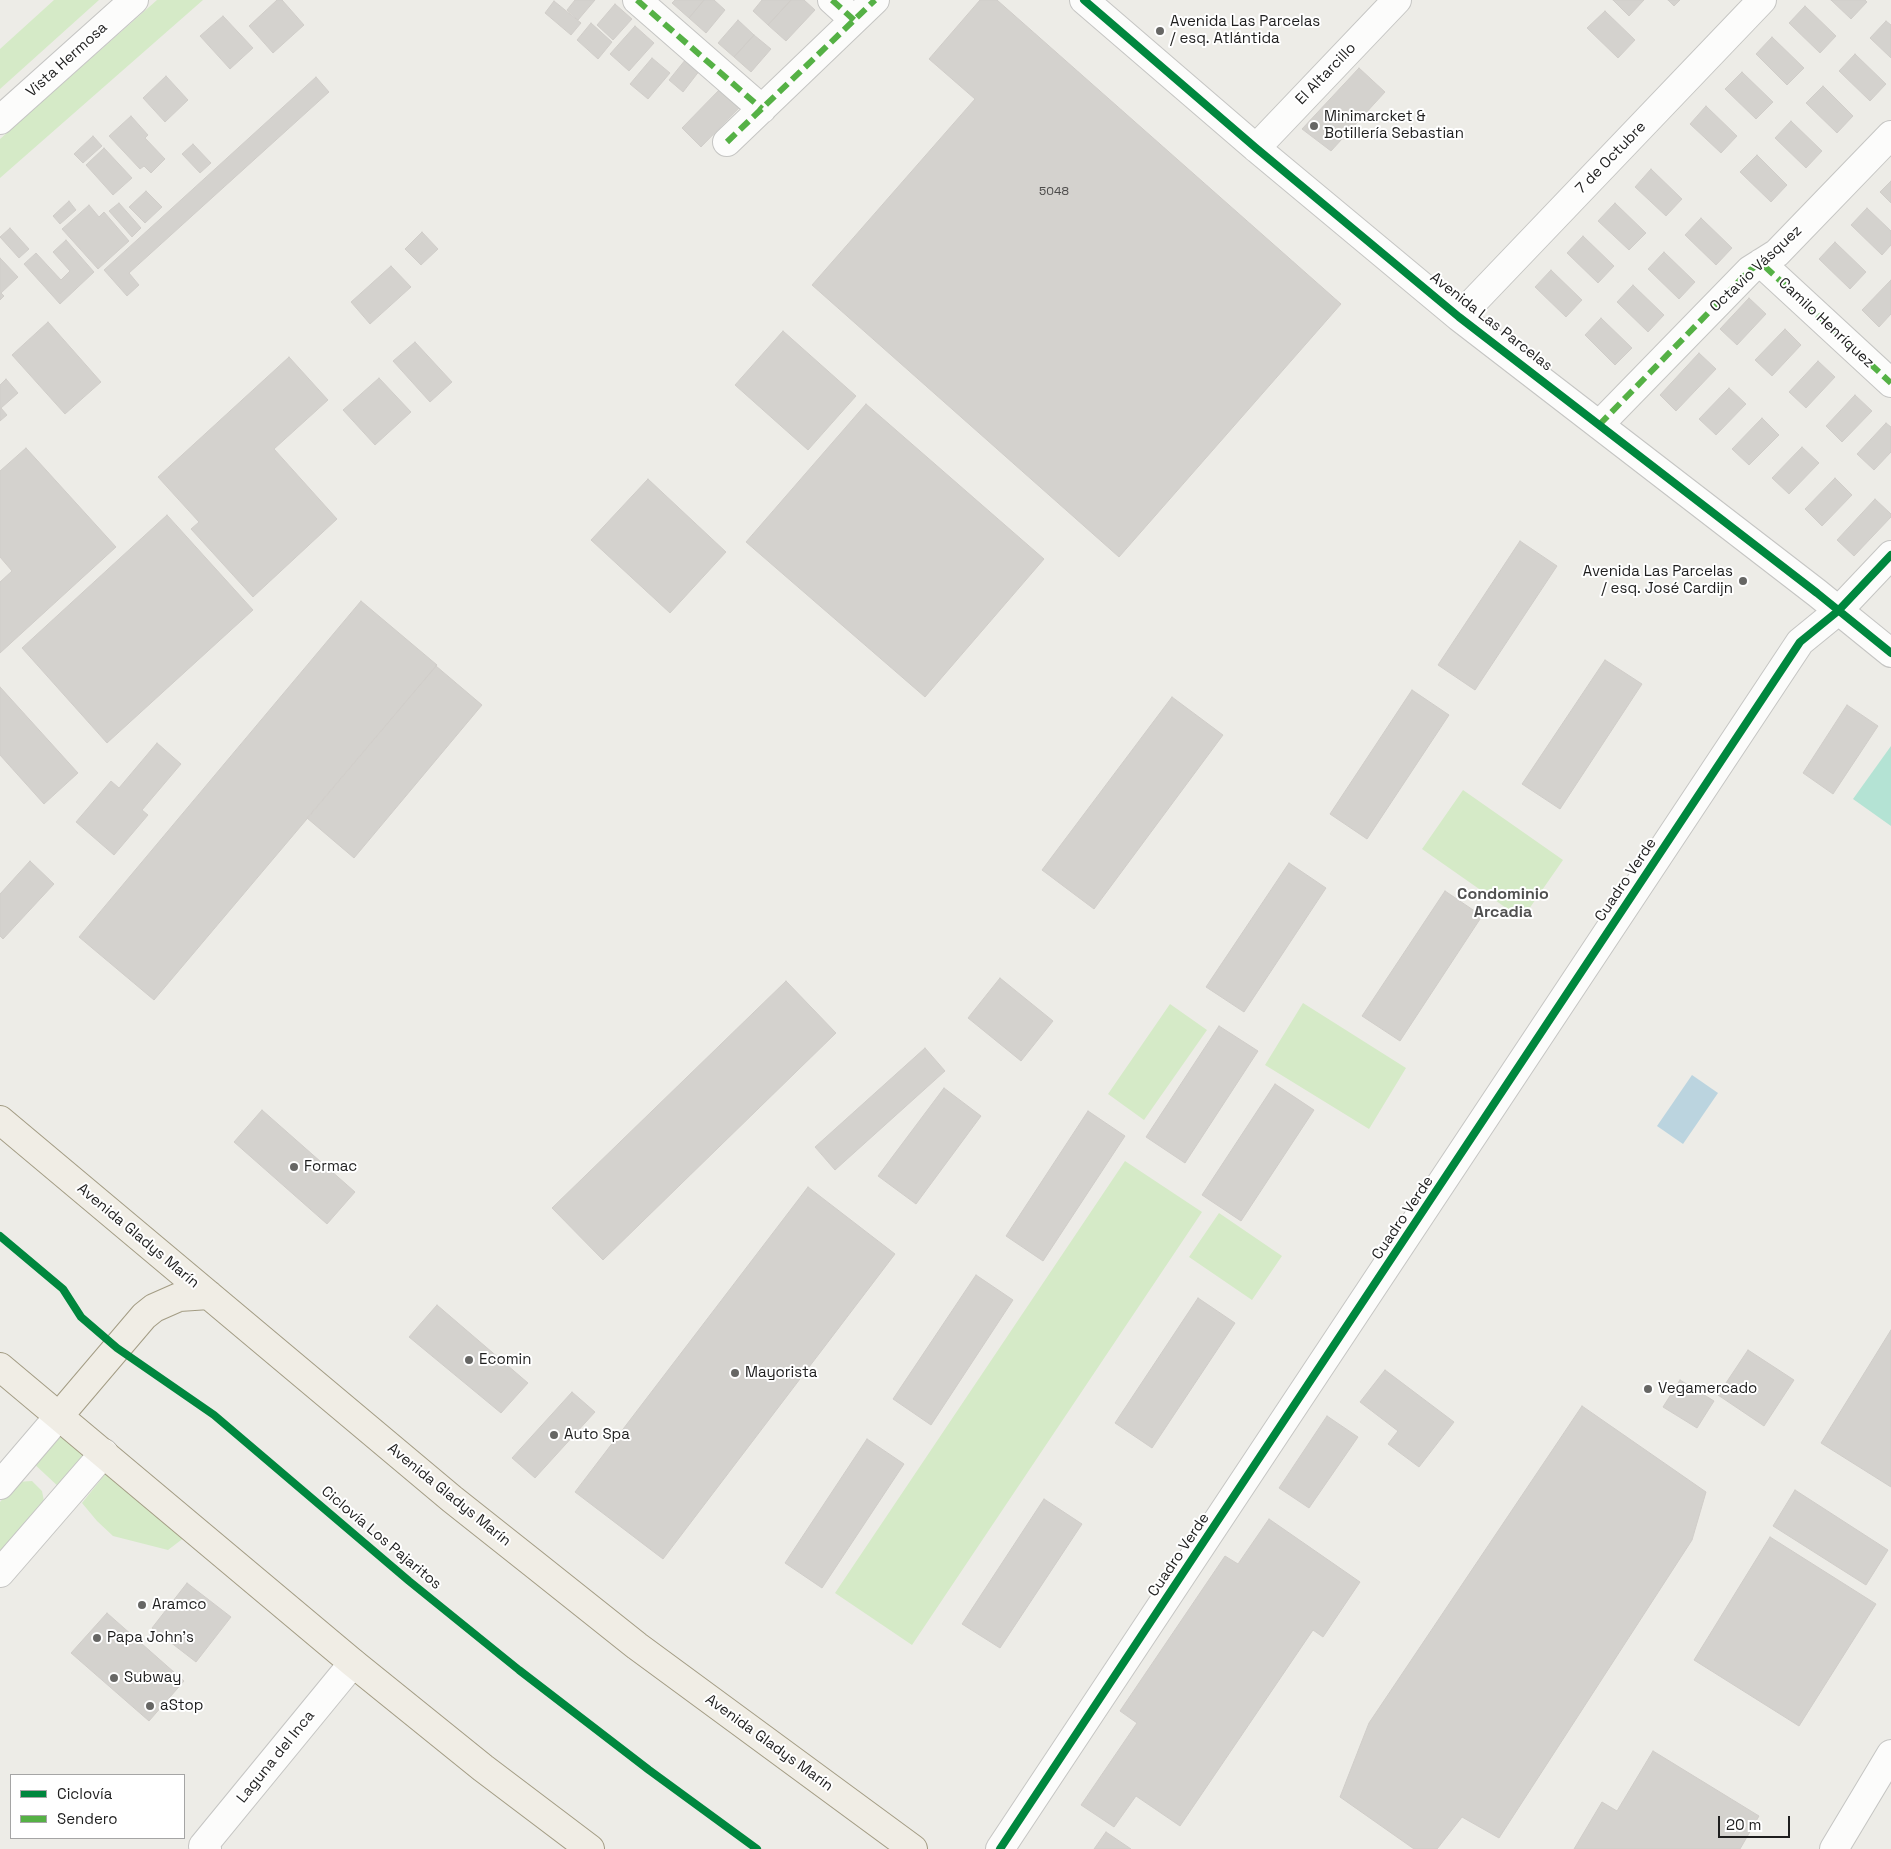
<!DOCTYPE html>
<html>
<head>
<meta charset="utf-8">
<style>
	body { margin:0 }
	#map { position:relative; width:1891px; height:1849px; overflow:hidden; background:#edece7; font-family:"Space Grotesk",sans-serif }
	canvas { display:block }
	.legend { position:absolute; left:10px; top:1774px; width:175px; height:65px; box-sizing:border-box; background:#fff; border:1px solid #a5a5a5; margin:0; padding:6px 9px; list-style:none; font-size:15px; color:#1e1e1e }
	.legend li { display:flex; align-items:center; gap:10px; height:25px }
	.legend b { width:25px; border:1px solid #a5a5a5 }
	.scale { position:absolute; left:1718px; top:1816px; width:72px; height:22px; box-sizing:border-box; border:2px solid #1e1e1e; border-top:0; padding-left:6px; font-size:15px; line-height:18px; white-space:nowrap; color:#1e1e1e; -webkit-text-stroke:4px #fff; paint-order:stroke }
</style>
</head>
<body>
<div id="map">
<canvas width="1891" height="1849"></canvas>
<ul class="legend">
<li><b style="height:6px;background:#00873e"></b>Ciclovía</li>
<li><b style="height:6px;background:#55b145"></b>Sendero</li>
</ul>
<div class="scale">20 m</div>
</div>
<script>
const context = document.querySelector('canvas').getContext('2d');
context.lineJoin = 'round';
function fillPath(path, color) { context.fillStyle = color; context.fill(path, 'evenodd'); }
const shape = rows => new Path2D(rows.map(r => 'M' + r).join(''));
function strokePath(path, color, width, dash) { context.strokeStyle = color; context.lineWidth = width; context.lineCap = dash ? 'butt' : 'round'; context.setLineDash(dash || []); context.stroke(path); }
function write(font, color, halo, rows, align = 'center') {
  context.font = font + ' "Space Grotesk",sans-serif'; context.lineWidth = 4; context.setLineDash([]); context.textBaseline = 'middle'; context.strokeStyle = halo; context.fillStyle = color; for (const [text, x, y, turn = 0] of rows) {
    context.save(); context.translate(x, y); context.rotate((+turn || 0) * Math.PI / 180); context.textAlign = isNaN(turn) ? turn : align; if (halo) context.strokeText(text, 0, 0); context.fillText(text, 0, 0); context.restore();
  }
}
fillPath(shape([
	[54,0,99,0,0,89,0,49],
	[157,0,203,0,0,178,0,139],
	[1463,790,1563,860,1522,919,1422,849],
	[1303,1003,1406,1068,1369,1129,1265,1065],
	[1170,1004,1207,1030,1144,1120,1108,1094],
	[1125,1161,1202,1212,912,1645,835,1593],
	[1219,1213,1282,1256,1252,1300,1189,1257],
	[59,1431,89,1458,61,1489,31,1461],
	[106,1473,185,1537,168,1550,113,1536,97,1521,82,1503],
	[32,1481,42,1491,45,1506,0,1557,0,1502,17,1482]
]), '#d5eac7');
fillPath(shape([
	[1891,746,1891,826,1853,799]
]), '#b4e3d4');
fillPath(shape([
	[1692,1075,1718,1093,1683,1144,1657,1126]
]), '#bbd4df');
const building = shape([
	[277,0,282,0,304,25,273,53,249,26,277,0],
	[575,0,595,0,578,20,567,10,575,0],
	[675,0,704,0,689,18,672,3,675,0],
	[704,0,714,0,725,10,706,33,689,18,704,0],
	[762,0,791,0,768,25,753,11,762,0],
	[791,0,804,0,815,10,786,41,768,25,791,0],
	[980,0,997,0,1341,304,1119,557,812,285,975,99,929,59,980,0],
	[1613,0,1644,0,1629,16,1613,0],
	[1668,0,1680,0,1674,6,1668,0],
	[1831,0,1865,0,1867,2,1851,19,1831,0],
	[554,1,581,23,571,35,545,13,554,1],
	[615,4,632,19,613,40,597,25,615,4],
	[1805,6,1836,36,1820,53,1789,23,1805,6],
	[1605,11,1635,40,1618,58,1587,28,1605,11],
	[223,16,253,48,230,69,200,36,223,16],
	[738,20,754,35,734,57,718,43,738,20],
	[1886,21,1891,25,1891,58,1870,38,1886,21],
	[591,23,612,42,598,59,577,40,591,23],
	[635,26,654,43,629,71,610,54,635,26],
	[754,35,771,49,751,72,734,57,754,35],
	[1772,37,1804,68,1787,85,1756,54,1772,37],
	[1855,54,1886,84,1870,101,1839,71,1855,54],
	[652,58,670,73,648,99,630,84,652,58],
	[686,59,700,70,683,92,669,80,686,59],
	[1359,68,1385,92,1331,151,1302,129,1359,68],
	[1742,72,1773,102,1756,119,1725,89,1742,72],
	[166,76,188,100,165,122,143,98,166,76],
	[316,77,329,92,129,273,139,285,127,296,104,270,316,77],
	[1823,86,1853,116,1837,133,1806,103,1823,86],
	[721,88,741,106,701,147,682,128,721,88],
	[1706,106,1737,136,1721,153,1690,124,1706,106],
	[131,116,148,135,145,138,165,159,151,173,144,166,140,169,109,136,131,116],
	[1791,121,1822,151,1806,168,1775,138,1791,121],
	[93,136,102,146,83,163,74,154,93,136],
	[193,144,211,163,200,173,182,154,193,144],
	[104,148,132,178,113,195,86,165,104,148],
	[1757,155,1787,185,1771,202,1740,172,1757,155],
	[1651,169,1682,199,1666,216,1635,187,1651,169],
	[1891,181,1891,203,1880,192,1891,181],
	[146,191,162,207,145,223,129,207,146,191],
	[69,201,76,210,60,224,53,216,69,201],
	[119,203,141,228,132,237,109,211,119,203],
	[1615,203,1646,233,1629,250,1598,221,1615,203],
	[89,205,99,217,104,212,129,241,98,269,62,229,89,205],
	[1867,208,1891,231,1891,245,1882,255,1851,225,1867,208],
	[1701,218,1732,248,1716,265,1685,235,1701,218],
	[10,228,29,249,19,258,0,237,10,228],
	[422,232,438,249,421,265,405,249,422,232],
	[1583,236,1614,266,1598,283,1567,253,1583,236],
	[66,240,94,272,60,304,24,264,36,253,61,280,70,271,53,252,66,240],
	[1835,242,1866,272,1850,289,1819,259,1835,242],
	[1664,252,1695,282,1679,299,1648,269,1664,252],
	[0,258,18,277,1,293,4,296,0,300,0,258],
	[391,266,411,287,370,324,351,302,391,266],
	[1551,270,1582,300,1566,317,1535,287,1551,270],
	[1891,280,1891,314,1879,327,1862,310,1891,280],
	[1633,285,1664,315,1648,332,1617,302,1633,285],
	[1749,298,1766,314,1737,345,1720,329,1749,298],
	[1601,318,1632,348,1615,365,1585,335,1601,318],
	[48,322,101,382,65,414,12,355,48,322],
	[1785,329,1801,345,1772,376,1755,360,1785,329],
	[783,331,856,396,808,450,735,385,783,331],
	[415,342,452,382,430,402,393,361,415,342],
	[1699,353,1716,369,1676,411,1660,395,1699,353],
	[289,357,328,400,274,449,337,519,253,597,191,529,199,522,158,477,289,357],
	[1818,361,1835,377,1806,408,1789,392,1818,361],
	[379,378,411,412,375,445,343,410,379,378],
	[6,379,18,393,1,408,7,415,0,421,0,385,6,379],
	[1729,388,1746,404,1716,435,1699,419,1729,388],
	[1855,395,1872,411,1842,442,1826,426,1855,395],
	[866,404,1044,559,925,697,746,542,866,404],
	[1762,418,1779,435,1749,465,1732,449,1762,418],
	[1886,423,1891,427,1891,452,1874,470,1857,454,1886,423],
	[1802,447,1819,463,1789,494,1772,478,1802,447],
	[26,448,116,547,0,653,0,582,12,571,0,557,0,471,26,448],
	[1835,478,1852,495,1822,526,1805,509,1835,478],
	[648,479,726,552,670,613,591,540,648,479],
	[1875,499,1891,514,1891,517,1854,556,1837,540,1875,499],
	[167,515,253,610,107,743,22,648,167,515],
	[1520,541,1557,566,1475,690,1438,665,1520,541],
	[361,601,437,665,154,1000,79,937,361,601],
	[1605,660,1642,684,1560,809,1522,784,1605,660],
	[436,666,482,705,354,858,307,818,436,666],
	[0,687,78,773,44,804,0,755,0,687],
	[1412,690,1449,715,1367,839,1330,814,1412,690],
	[1172,697,1223,735,1094,909,1042,870,1172,697],
	[1847,705,1878,726,1833,794,1803,773,1847,705],
	[157,743,181,764,142,810,148,815,114,855,76,822,111,781,119,788,157,743],
	[30,861,54,884,3,939,0,936,0,894,30,861],
	[1289,863,1326,888,1244,1012,1206,987,1289,863],
	[1445,891,1482,916,1400,1041,1362,1016,1445,891],
	[1000,978,1053,1021,1021,1061,968,1018,1000,978],
	[786,981,836,1033,603,1260,552,1208,786,981],
	[1219,1026,1258,1051,1185,1163,1146,1137,1219,1026],
	[925,1048,945,1071,835,1170,815,1147,925,1048],
	[1275,1084,1314,1110,1241,1221,1202,1195,1275,1084],
	[944,1088,981,1116,916,1204,878,1176,944,1088],
	[262,1110,355,1192,327,1224,234,1142,262,1110],
	[1088,1111,1125,1136,1043,1261,1006,1236,1088,1111],
	[808,1187,895,1254,663,1559,575,1492,808,1187],
	[976,1275,1013,1300,931,1425,893,1399,976,1275],
	[1198,1298,1235,1323,1152,1448,1115,1423,1198,1298],
	[437,1305,528,1383,501,1413,409,1337,437,1305],
	[1891,1330,1891,1487,1821,1443,1891,1330],
	[1748,1350,1794,1380,1764,1426,1718,1395,1748,1350],
	[1385,1370,1454,1422,1419,1467,1388,1444,1398,1431,1360,1402,1385,1370],
	[1680,1380,1714,1401,1697,1428,1663,1407,1680,1380],
	[572,1392,595,1412,535,1478,512,1458,572,1392],
	[1582,1406,1706,1492,1692,1540,1499,1838,1462,1817,1437,1849,1414,1849,1340,1797,1369,1723,1582,1406],
	[1327,1416,1358,1437,1309,1508,1279,1488,1327,1416],
	[867,1439,904,1464,822,1588,785,1563,867,1439],
	[1795,1490,1888,1550,1866,1585,1773,1526,1795,1490],
	[1044,1499,1082,1524,1000,1648,962,1624,1044,1499],
	[1269,1519,1360,1582,1323,1637,1313,1630,1180,1826,1136,1796,1114,1827,1081,1805,1137,1723,1120,1711,1225,1556,1238,1564,1269,1519],
	[1770,1537,1876,1604,1799,1726,1694,1660,1770,1537],
	[187,1583,231,1617,196,1662,152,1628,187,1583],
	[107,1613,184,1681,149,1721,71,1653,107,1613],
	[1653,1751,1759,1816,1740,1849,1574,1849,1602,1802,1617,1811,1653,1751],
	[1106,1832,1131,1849,1094,1849,1106,1832]
]);
fillPath(building, '#d4d2ce');
strokePath(building, '#d0cdc9', 1);
const minor = shape([
	[637,0,762,109],
	[832,0,854,20],
	[1084,0,1256,148,1459,317,1817,593,1891,653],
	[0,120,134,0],
	[727,142,875,0],
	[1256,148,1397,0],
	[1761,263,1891,383],
	[1459,317,1762,0],
	[1599,425,1750,270,1777,253,1891,135],
	[0,1485,59,1416],
	[0,1573,104,1453],
	[207,1849,203,1846,353,1663],
	[1000,1849,1800,642,1838,611,1891,555],
	[1834,1849,1891,1754]
]);
const major = shape([
	[0,1120,452,1499,534,1564,637,1646,913,1849],
	[0,1367,353,1663,483,1768,590,1849],
	[59,1416,144,1316,154,1308,179,1297,209,1295]
]);
strokePath(minor, '#c5c5c3', 30);
strokePath(major, '#a39c84', 30);
strokePath(minor, '#fcfcfb', 28);
strokePath(major, '#f0ede5', 28);
strokePath(shape([
	[637,0,762,109],
	[832,0,854,20],
	[727,142,875,0],
	[1599,425,1750,270,1761,263,1891,383]
]), '#55b145', 6, [12, 6]);
strokePath(shape([
	[1084,0,1256,148,1459,317,1817,593,1891,653],
	[0,1236,63,1289,81,1317,117,1348,214,1415,409,1581,519,1670,649,1770,757,1849],
	[1000,1849,1800,642,1838,611,1891,555]
]), '#00873e', 8);
for (const [x, y, r, color] of [
	[1160,31,5,"#666664"],
	[1314,126,5,"#666664"],
	[1743,581,5,"#666664"],
	[294,1167,5,"#666664"],
	[469,1360,5,"#666664"],
	[735,1373,5,"#666664"],
	[1648,1389,5,"#666664"],
	[554,1435,5,"#666664"],
	[142,1605,5,"#666664"],
	[97,1638,5,"#666664"],
	[114,1678,5,"#666664"],
	[150,1706,5,"#666664"]
]) { const dot = new Path2D(); dot.arc(x, y, r, 0, 2 * Math.PI); context.fillStyle = color; context.fill(dot); strokePath(dot, '#fff', 2); }
write('12px', '#4c4b4a', null, [
	["5048",1054,192]
]);
write('15px', '#1e1e1e', '#fff', [
	["Avenida Las Parcelas",1170,22],
	["/ esq. Atlántida",1170,39],
	["Minimarcket &",1324,117],
	["Botillería Sebastian",1324,134],
	["Avenida Las Parcelas",1733,572,"right"],
	["/ esq. José Cardijn",1733,589,"right"],
	["Formac",304,1167],
	["Ecomin",479,1360],
	["Mayorista",745,1373],
	["Vegamercado",1658,1389],
	["Auto Spa",564,1435],
	["Aramco",152,1605],
	["Papa John's",107,1638],
	["Subway",124,1678],
	["aStop",160,1706]
], 'left');
write('15px', '#1e1e1e', '#fff', [
	["Vista Hermosa",67,60,-42],
	["El Altarcillo",1326,74,-46],
	["7 de Octubre",1611,158,-46],
	["Octavio Vásquez",1756,269,-43],
	["Avenida Las Parcelas",1491,322,38],
	["Camilo Henríquez",1826,323,43],
	["Cuadro Verde",1626,880,-56],
	["Cuadro Verde",1403,1218,-56],
	["Avenida Gladys Marín",138,1236,40],
	["Avenida Gladys Marín",449,1495,39],
	["Ciclovía Los Pajaritos",381,1538,40],
	["Cuadro Verde",1179,1555,-56],
	["Avenida Gladys Marín",769,1743,36],
	["Laguna del Inca",276,1757,-51]
]);
write('bold 16px', '#515151', '#fff', [
	["Condominio",1503,895],
	["Arcadia",1503,913]
]);
</script>
</body>
</html>
